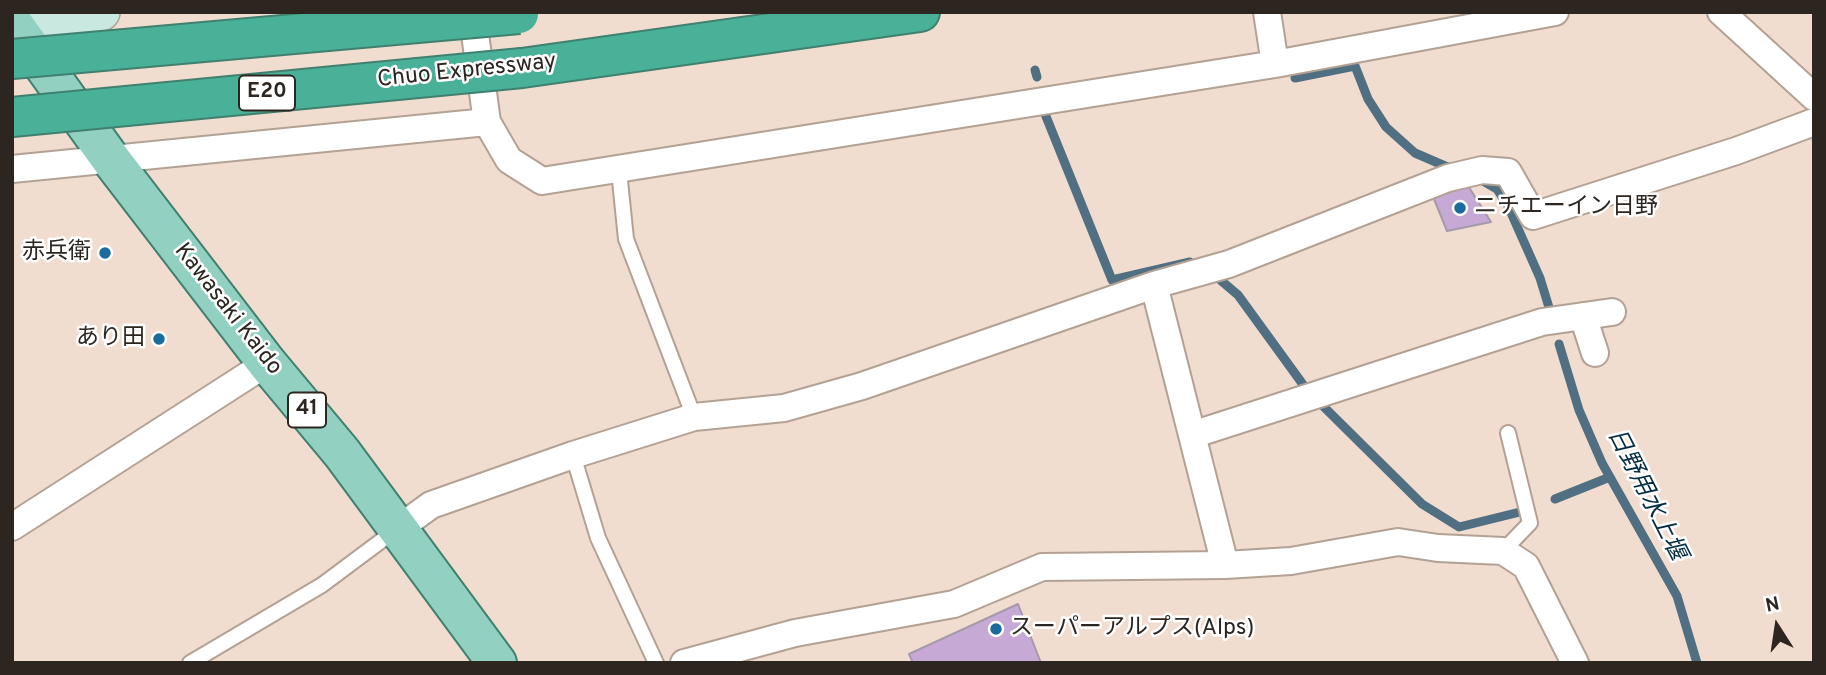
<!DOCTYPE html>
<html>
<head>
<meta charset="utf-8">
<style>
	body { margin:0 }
	#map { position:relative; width:1826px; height:675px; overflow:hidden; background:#f1ddd0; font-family:Overpass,sans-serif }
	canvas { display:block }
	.frame { position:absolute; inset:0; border:14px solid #2c2520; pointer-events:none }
	.north { position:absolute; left:1742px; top:591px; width:70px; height:70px; -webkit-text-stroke:5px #fff; paint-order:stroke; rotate:348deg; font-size:19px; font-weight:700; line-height:28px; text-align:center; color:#2c2520 }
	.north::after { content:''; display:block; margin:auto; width:24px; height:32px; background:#2c2520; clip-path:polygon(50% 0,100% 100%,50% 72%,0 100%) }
</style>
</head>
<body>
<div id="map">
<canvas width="1826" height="675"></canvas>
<div class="frame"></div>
<div class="north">N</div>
</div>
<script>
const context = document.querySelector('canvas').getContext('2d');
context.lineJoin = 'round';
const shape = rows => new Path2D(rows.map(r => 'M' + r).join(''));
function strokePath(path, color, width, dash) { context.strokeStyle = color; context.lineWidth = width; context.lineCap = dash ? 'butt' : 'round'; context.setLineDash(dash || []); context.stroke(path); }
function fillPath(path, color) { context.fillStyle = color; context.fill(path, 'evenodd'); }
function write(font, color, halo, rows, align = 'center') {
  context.font = font + ' Overpass,"Noto Sans JP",sans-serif'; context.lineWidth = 5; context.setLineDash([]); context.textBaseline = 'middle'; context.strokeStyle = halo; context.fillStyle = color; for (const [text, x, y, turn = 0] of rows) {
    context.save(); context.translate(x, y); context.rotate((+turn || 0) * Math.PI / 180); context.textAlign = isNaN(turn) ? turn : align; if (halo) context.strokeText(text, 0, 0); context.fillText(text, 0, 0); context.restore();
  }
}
strokePath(shape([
	[1035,70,1037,77],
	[1295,78,1355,66,1368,99,1386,127,1415,153,1452,169],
	[1043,109,1112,280,1190,262],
	[1478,178,1497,189,1508,206,1540,278,1551,314],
	[1218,278,1238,295,1307,390],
	[1559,344,1579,410,1602,463,1677,596,1697,663],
	[1322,405,1422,504,1459,527,1520,512],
	[1555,499,1610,477]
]), '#506f82', 9);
const building = shape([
	[1465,181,1491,222,1447,231,1432,194,1465,181],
	[1018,604,1041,663,913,663,909,654,1018,604]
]);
fillPath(building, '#c6aad5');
strokePath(building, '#a599ab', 2);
const lane = shape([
	[619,171,626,239,694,417],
	[573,455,598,538,656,663],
	[1503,551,1530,523,1508,433],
	[190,663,322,585,397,529]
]);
const street = shape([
	[472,12,487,122],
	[1267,12,1275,64],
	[1721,12,1814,97],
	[12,169,487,122,509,160,542,181,1275,64,1555,12],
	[1154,285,1225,565],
	[1583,316,1595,353],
	[1192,435,1542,322,1612,312],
	[12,527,267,363],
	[398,529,431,505,573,455,694,417,784,408,862,386,1154,285,1229,264,1448,178,1482,170,1508,172,1533,216,1736,151,1814,122],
	[684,663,795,633,954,604,1042,567,1225,565,1291,561,1398,542,1438,548,1503,551,1526,566,1575,663]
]);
const secondary = shape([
	[13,23,101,12]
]);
const primary = shape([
	[12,22,112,161,267,363,342,453,497,663]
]);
const highway = shape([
	[522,68,920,12]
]);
strokePath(lane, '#b3a194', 18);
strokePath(street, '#b3a194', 30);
strokePath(secondary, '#b3a194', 40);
strokePath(primary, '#40806f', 42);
strokePath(highway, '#40806f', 42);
strokePath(lane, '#fff', 14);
strokePath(street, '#fff', 26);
strokePath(secondary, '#c9e8e0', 37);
strokePath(primary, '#92d0c2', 38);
strokePath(highway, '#4ab199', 38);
const highwayBridge = shape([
	[12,59,519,14],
	[12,117,522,68]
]);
strokePath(highwayBridge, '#40806f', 42, []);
strokePath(highwayBridge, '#4ab199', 38);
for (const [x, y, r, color] of [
	[1460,208,7,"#1b6b9d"],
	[105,253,7,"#1b6b9d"],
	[159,339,7,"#1b6b9d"],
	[996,629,7,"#1b6b9d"]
]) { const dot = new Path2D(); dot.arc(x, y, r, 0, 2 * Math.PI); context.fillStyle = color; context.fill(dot); strokePath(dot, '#fff', 2.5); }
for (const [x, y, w] of [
	[267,93,56],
	[307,410,38]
]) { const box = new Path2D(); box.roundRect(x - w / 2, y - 17.5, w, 35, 5); context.fillStyle = '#fff'; context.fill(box); strokePath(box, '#2c2520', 2); }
write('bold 21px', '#2c2520', null, [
	["E20",267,93],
	["41",307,410]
]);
write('23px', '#2c2520', '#fff', [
	["Chuo Expressway",467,72,-6],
	["Kawasaki Kaido",227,310,52]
]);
write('23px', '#2c2520', '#fff', [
	["ニチエーイン日野",1474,208],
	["赤兵衛",91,253,"right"],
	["あり田",145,339,"right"],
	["スーパーアルプス(Alps)",1010,629]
], 'left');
write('italic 24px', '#042d43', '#fff', [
	["日野用水上堰",1645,495,63]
]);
</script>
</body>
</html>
